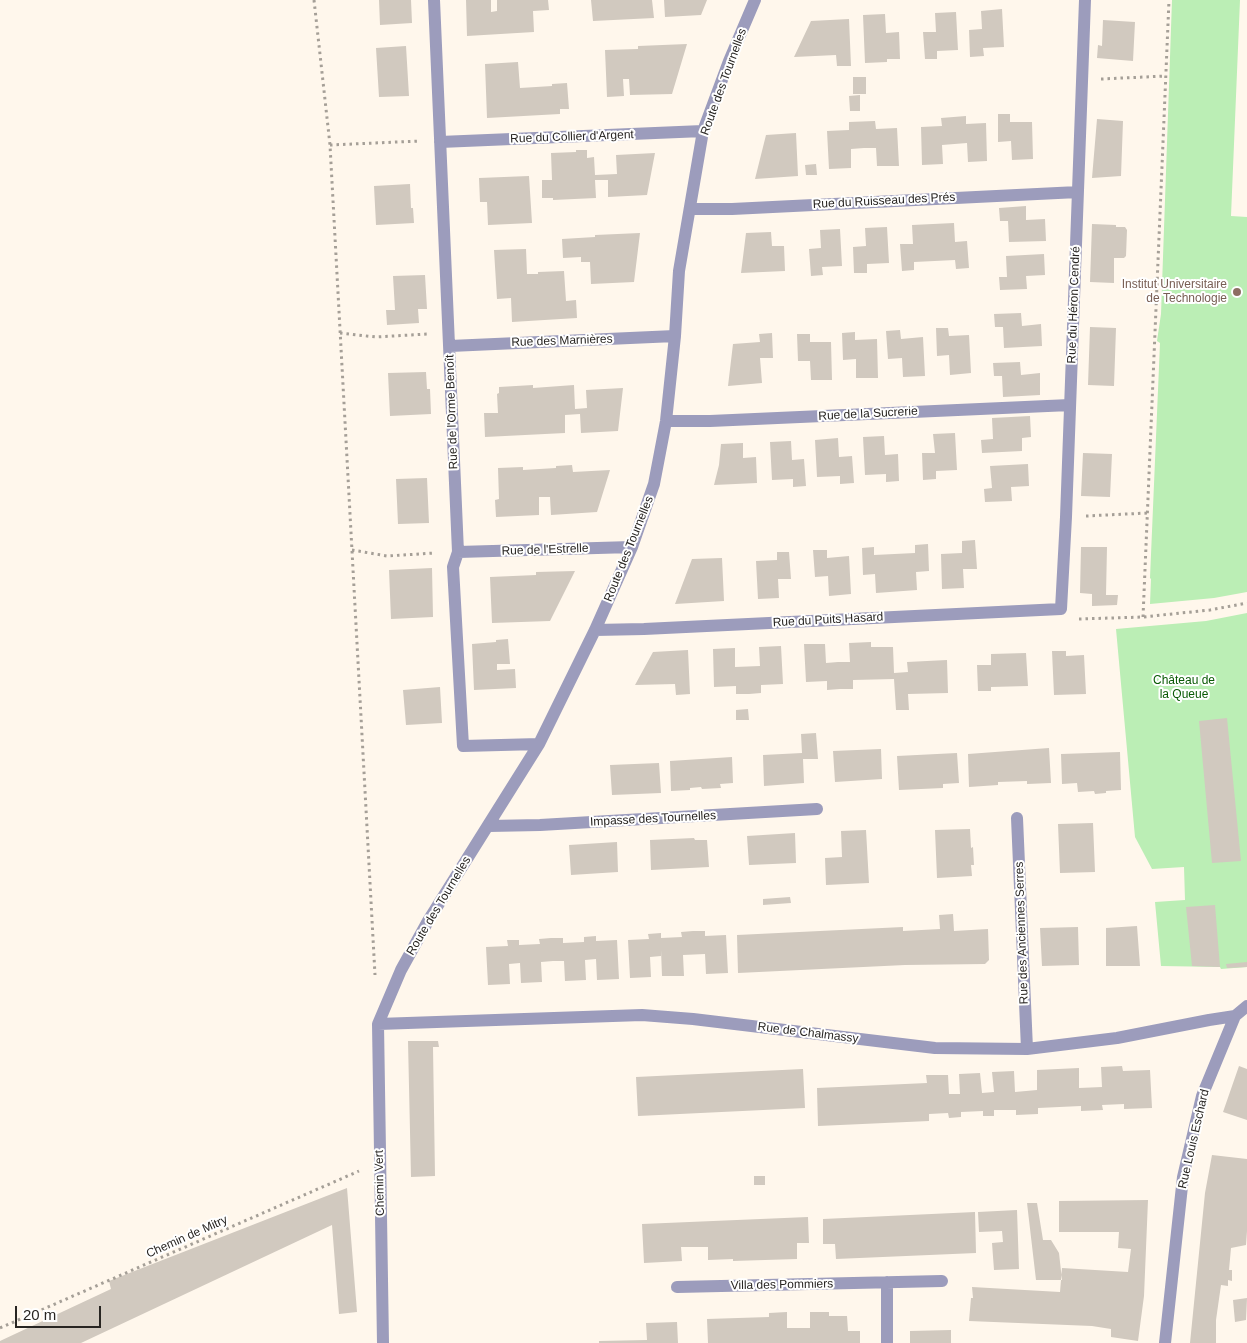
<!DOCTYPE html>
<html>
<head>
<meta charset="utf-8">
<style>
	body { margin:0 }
	#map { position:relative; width:1247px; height:1343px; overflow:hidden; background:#fff7ec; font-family:Arial,sans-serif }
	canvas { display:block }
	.scale { position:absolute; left:15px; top:1306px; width:86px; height:22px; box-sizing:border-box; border:2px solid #282522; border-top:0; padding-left:6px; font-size:15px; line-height:18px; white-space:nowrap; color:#282522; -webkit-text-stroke:4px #fff; paint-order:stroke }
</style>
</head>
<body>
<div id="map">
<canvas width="1247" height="1343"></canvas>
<div class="scale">20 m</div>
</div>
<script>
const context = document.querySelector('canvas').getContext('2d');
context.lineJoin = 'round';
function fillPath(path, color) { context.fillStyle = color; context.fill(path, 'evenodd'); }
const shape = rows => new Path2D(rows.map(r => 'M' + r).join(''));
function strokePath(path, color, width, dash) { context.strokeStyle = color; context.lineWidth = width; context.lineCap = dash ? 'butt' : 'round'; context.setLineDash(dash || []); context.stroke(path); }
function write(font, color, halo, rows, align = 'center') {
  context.font = font + ' Arial,sans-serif'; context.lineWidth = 4; context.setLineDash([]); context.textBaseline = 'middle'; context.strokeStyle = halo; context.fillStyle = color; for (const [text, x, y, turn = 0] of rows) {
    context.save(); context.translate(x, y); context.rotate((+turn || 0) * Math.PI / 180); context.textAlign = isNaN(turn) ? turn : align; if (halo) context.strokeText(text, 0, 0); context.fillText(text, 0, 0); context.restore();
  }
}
fillPath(shape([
	[1172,0,1240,0,1231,216,1247,217,1247,592,1214,598,1150,604,1151,579,1150,578,1160,343,1157,341,1161,314],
	[1247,613,1247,967,1221,969,1220,967,1161,966,1155,902,1185,900,1184,867,1152,869,1135,837,1116,629,1206,621]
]), '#bbeeb5');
fillPath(shape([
	[379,0,411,0,412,23,380,25],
	[466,0,491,0,491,12,497,11,497,0,548,0,549,10,533,11,534,32,467,36],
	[591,0,652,0,654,18,593,21],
	[664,0,707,0,701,15,665,17],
	[1002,9,1004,47,983,48,984,56,970,57,969,30,982,29,981,11],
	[956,12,958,50,937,51,937,59,925,59,923,32,936,32,935,13],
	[885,14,886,33,899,32,900,59,887,59,887,62,865,63,863,15],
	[849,19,851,66,837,66,836,55,794,57,811,21],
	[1103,20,1135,22,1133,61,1097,58,1098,45,1102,46],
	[687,44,672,94,630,95,629,79,623,79,624,96,607,97,605,50,638,49,638,46],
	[406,46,409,96,379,97,376,48],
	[518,62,520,88,552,86,552,84,567,83,569,109,560,109,560,114,487,118,485,64],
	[853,77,866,77,866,94,853,94],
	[860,95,860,111,850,111,849,96],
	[998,114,1010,114,1010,122,1032,122,1033,159,1012,160,1011,141,998,142],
	[966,116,966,124,986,123,987,161,968,162,967,143,942,145,943,164,922,165,921,127,942,126,941,118],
	[1097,119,1123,121,1121,176,1092,178],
	[875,121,876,129,897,128,899,166,877,166,876,148,864,148,851,149,851,168,829,169,827,131,849,130,849,122],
	[796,133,798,176,755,179,766,135],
	[576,150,587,150,587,158,594,157,595,175,617,174,616,155,655,153,647,195,608,197,608,180,595,180,596,198,553,200,553,198,542,198,542,180,552,180,551,153,576,152],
	[816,164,817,175,806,175,805,165],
	[529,176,532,223,488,225,487,202,480,202,479,178],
	[410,184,411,208,413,208,414,223,376,225,374,186],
	[1026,206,1026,220,1045,219,1046,241,1009,242,1008,221,1000,221,999,208],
	[954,223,955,242,967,241,969,268,956,269,955,260,914,262,914,270,902,271,900,244,913,244,912,225],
	[1092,224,1116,225,1116,227,1125,227,1127,230,1126,256,1124,258,1114,258,1114,283,1090,282],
	[887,227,889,263,867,264,867,273,854,273,853,247,866,246,865,228],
	[840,229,842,266,822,267,823,275,811,276,809,249,821,248,820,230],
	[771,232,772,246,784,246,785,271,741,273,746,233],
	[640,233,634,282,591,284,590,262,581,262,581,257,563,258,562,239,595,237,595,235],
	[526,249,527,274,538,274,538,272,564,271,566,301,576,300,577,318,512,322,511,298,497,299,494,250],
	[1044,254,1045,275,1026,276,1027,289,1000,290,999,277,1007,277,1006,256],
	[425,275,427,309,418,309,419,323,387,325,386,310,395,310,393,276],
	[1021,313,1022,326,1041,324,1042,346,1004,348,1003,327,995,327,994,314],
	[1090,327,1116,328,1114,386,1088,385],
	[936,328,948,328,949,336,969,335,971,373,950,375,949,355,937,356],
	[900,330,901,339,923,337,925,376,903,377,902,358,888,359,886,331],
	[855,332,855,340,877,339,878,378,856,378,856,359,843,360,842,333],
	[772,333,773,358,760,358,762,383,728,386,733,344,760,342,759,334],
	[797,334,810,334,810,342,831,342,832,380,811,380,810,361,798,361],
	[1020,362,1021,375,1040,373,1040,395,1003,397,1002,376,994,376,993,363],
	[426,372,427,389,430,389,431,414,390,416,388,373],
	[533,385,533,388,574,385,575,409,587,408,586,390,623,388,618,431,581,433,580,414,565,415,565,433,485,437,484,413,498,413,497,394,499,393,499,387],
	[1030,416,1031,437,1022,438,1022,451,982,453,981,440,993,439,992,418],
	[955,433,957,470,936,471,936,479,923,480,922,453,935,453,933,434],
	[884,436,885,455,898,454,899,481,886,482,886,474,865,475,863,437],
	[838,438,839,457,852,456,854,483,840,484,840,476,817,477,815,440],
	[791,441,792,460,804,459,806,486,793,487,793,479,772,480,770,442],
	[743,443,743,458,756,457,757,483,714,485,719,465,721,444],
	[1083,453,1112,454,1110,497,1081,496],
	[1028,464,1029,486,1011,487,1012,501,985,502,984,489,992,488,990,466],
	[572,465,573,472,610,470,597,512,551,515,550,497,539,497,539,515,496,517,495,500,499,499,498,468,523,467,523,470,556,468,556,466],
	[427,478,429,523,398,524,396,479],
	[975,540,977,569,963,569,964,588,942,589,941,554,962,553,962,541],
	[928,544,929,571,916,572,917,590,876,593,875,574,863,575,862,548,874,547,874,555,915,553,915,545],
	[1081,547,1107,547,1106,595,1118,595,1117,605,1092,606,1092,594,1080,593],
	[813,550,827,550,827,558,849,556,851,594,829,596,828,576,815,577],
	[777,552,789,552,791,579,778,579,779,598,758,599,756,561,777,560],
	[722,558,724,601,675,604,692,559],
	[432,568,433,617,391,619,389,570],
	[575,571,550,621,492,623,490,577,536,575,536,572],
	[508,639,510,664,497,664,497,670,515,669,516,688,474,690,472,644,496,642,496,640],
	[871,642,871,647,893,647,894,673,908,672,907,662,947,660,948,693,908,694,909,710,896,710,894,679,853,680,853,689,840,689,827,690,827,681,806,682,804,644,825,644,826,663,838,662,850,662,849,643],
	[781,646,783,684,761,685,761,693,749,694,736,694,736,686,714,687,713,649,735,648,735,667,760,666,759,647],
	[688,650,690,694,676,695,675,684,635,685,653,652],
	[1052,651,1066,651,1066,656,1084,655,1086,694,1054,695],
	[1026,653,1028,686,991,687,991,691,978,691,977,665,991,665,991,654],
	[440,687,442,723,406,725,403,690],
	[748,709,749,720,736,720,736,710],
	[1227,718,1241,861,1212,863,1199,721],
	[816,733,818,759,803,759,804,783,764,786,763,755,802,753,801,734],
	[1049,748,1051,783,1027,784,1027,781,998,782,998,785,969,787,968,754],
	[881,749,882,779,835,782,833,751],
	[1120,752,1121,790,1106,791,1106,793,1095,794,1094,791,1078,792,1077,783,1062,784,1061,754],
	[957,753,959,783,943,784,943,788,899,790,897,756],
	[732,757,733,783,720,784,721,788,702,789,701,787,690,788,690,790,671,791,670,761],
	[659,763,661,793,612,795,610,765],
	[1093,823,1095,872,1060,873,1058,824],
	[970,829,971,848,973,847,974,865,971,865,972,876,937,878,935,830],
	[866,830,869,883,826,885,825,858,842,857,841,831],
	[795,833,796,863,749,865,747,836],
	[694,838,695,840,707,840,709,867,651,870,650,840],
	[617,842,618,872,571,875,569,845],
	[790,897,791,903,763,905,763,899],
	[1215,905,1220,967,1192,966,1186,907],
	[953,914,954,931,988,929,989,960,985,964,905,965,738,973,737,935,903,927,903,931,940,929,939,915],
	[1137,926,1140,966,1106,966,1106,928],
	[1078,927,1079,965,1042,966,1040,928],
	[693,931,705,931,705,936,726,935,728,973,706,974,705,954,683,955,684,976,662,976,661,950,661,956,650,957,651,977,630,978,628,940,649,939,648,934,661,933,661,938,682,937,681,932],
	[596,936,596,941,617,940,619,979,597,980,596,959,585,960,586,980,565,981,564,961,553,961,541,962,542,982,521,983,520,963,509,964,510,984,488,985,486,947,508,946,507,940,519,940,519,945,540,944,539,939,551,938,563,938,563,943,584,942,584,937],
	[1247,962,1247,967,1227,968,1226,964],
	[408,1041,438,1041,439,1047,433,1047,435,1176,411,1177],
	[1122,1066,1123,1071,1150,1070,1152,1108,1124,1109,1124,1104,1102,1105,1103,1110,1081,1111,1081,1106,1038,1108,1038,1114,1016,1115,1016,1110,994,1110,994,1116,983,1116,983,1111,961,1112,961,1117,949,1118,948,1113,929,1114,929,1121,818,1126,817,1088,927,1083,926,1075,948,1075,949,1094,960,1094,959,1074,980,1073,982,1093,994,1092,992,1072,1014,1071,1015,1092,1037,1090,1037,1070,1079,1068,1079,1088,1102,1087,1101,1067],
	[1239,1066,1247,1069,1247,1120,1223,1112],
	[803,1069,805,1108,638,1116,636,1077],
	[1212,1155,1247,1159,1247,1231,1246,1245,1231,1248,1229,1270,1232,1270,1232,1281,1228,1280,1228,1286,1221,1285,1216,1320,1216,1343,1190,1343,1205,1193],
	[754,1176,765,1176,765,1185,754,1185],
	[347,1188,357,1312,339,1314,332,1225,81,1343,0,1343,0,1341,111,1289,109,1281],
	[1148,1200,1144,1296,1138,1341,1111,1337,1111,1329,1092,1326,969,1321,971,1298,973,1298,972,1287,1060,1292,1062,1268,1128,1272,1131,1249,1118,1248,1119,1232,1059,1232,1059,1201],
	[1027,1203,1037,1203,1043,1240,1051,1240,1059,1253,1062,1280,1036,1280],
	[1017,1210,1019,1269,994,1270,992,1243,1003,1242,1002,1231,979,1232,978,1212],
	[975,1212,976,1253,836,1259,835,1244,823,1244,823,1219],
	[808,1217,809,1243,797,1243,797,1259,733,1261,733,1259,708,1260,708,1247,681,1247,682,1261,644,1263,642,1224],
	[1247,1298,1246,1320,1235,1322,1233,1300],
	[787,1312,787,1328,810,1328,810,1312,829,1312,829,1316,847,1316,848,1331,860,1331,860,1343,708,1343,707,1319,769,1317,769,1313],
	[677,1322,678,1343,599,1343,599,1341,647,1340,646,1323],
	[951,1330,951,1343,910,1343,910,1331]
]), '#d1c9bf');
strokePath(shape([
	[314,0,330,145,375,975],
	[1101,79,1166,76],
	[330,145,420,141],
	[340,333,376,337,428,334],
	[1086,516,1148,513],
	[352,550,387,556,435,553],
	[1143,617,1169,0],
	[1079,619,1143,617,1210,610,1247,603],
	[0,1328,359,1171]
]), '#a59f97', 3, [2.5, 4]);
strokePath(shape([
	[434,0,458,552,453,567,463,746,539,744],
	[440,142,703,131],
	[690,209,732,209,1078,192],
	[450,346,675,336],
	[666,421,710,421,1070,405],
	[458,552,632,547],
	[595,630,644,629,1061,609,1066,517,1085,0],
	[1017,818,1027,1049],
	[489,826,540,825,817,809],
	[378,1024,642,1015,693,1019,935,1048,1027,1049,1117,1038,1209,1020,1235,1016],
	[887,1282,887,1343],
	[677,1287,942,1281],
	[383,1343,378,1024,401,970,428,921,539,744,595,630,632,547,654,484,666,421,675,336,679,271,703,131,729,61,755,0],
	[1165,1343,1183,1177,1202,1096,1235,1016,1247,1006]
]), '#9c9cbc', 12);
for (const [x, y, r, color] of [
	[1237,292,5,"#8d6e63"]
]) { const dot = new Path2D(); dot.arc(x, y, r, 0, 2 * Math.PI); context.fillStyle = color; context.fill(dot); strokePath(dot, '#fff', 2); }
write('12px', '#282522', '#fff', [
	["Route des Tournelles",724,82,-70],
	["Rue du Collier d'Argent",572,137,-2],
	["Rue du Ruisseau des Prés",884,201,-3],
	["Rue du Héron Cendré",1074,305,-88],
	["Rue des Marnières",562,341,-2],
	["Rue de l'Orme Benoît",452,412,-92],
	["Rue de la Sucrerie",868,414,-3],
	["Route des Tournelles",629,549,-68],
	["Rue de l'Estrelle",545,550,-2],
	["Rue du Puits Hasard",828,620,-3],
	["Impasse des Tournelles",653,819,-3],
	["Route des Tournelles",439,906,-59],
	["Rue des Anciennes Serres",1022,933,-92],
	["Rue de Chalmassy",808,1033,7],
	["Rue Louis Eschard",1194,1139,-77],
	["Chemin Vert",380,1183,-91],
	["Chemin de Mitry",187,1237,-24],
	["Villa des Pommiers",782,1285,-1]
]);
write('12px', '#785e54', '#fff', [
	["Institut Universitaire",1227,285],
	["de Technologie",1227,299]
], 'right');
write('12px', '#0a5a05', '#fff', [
	["Château de",1184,681],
	["la Queue",1184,695]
]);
</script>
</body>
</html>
